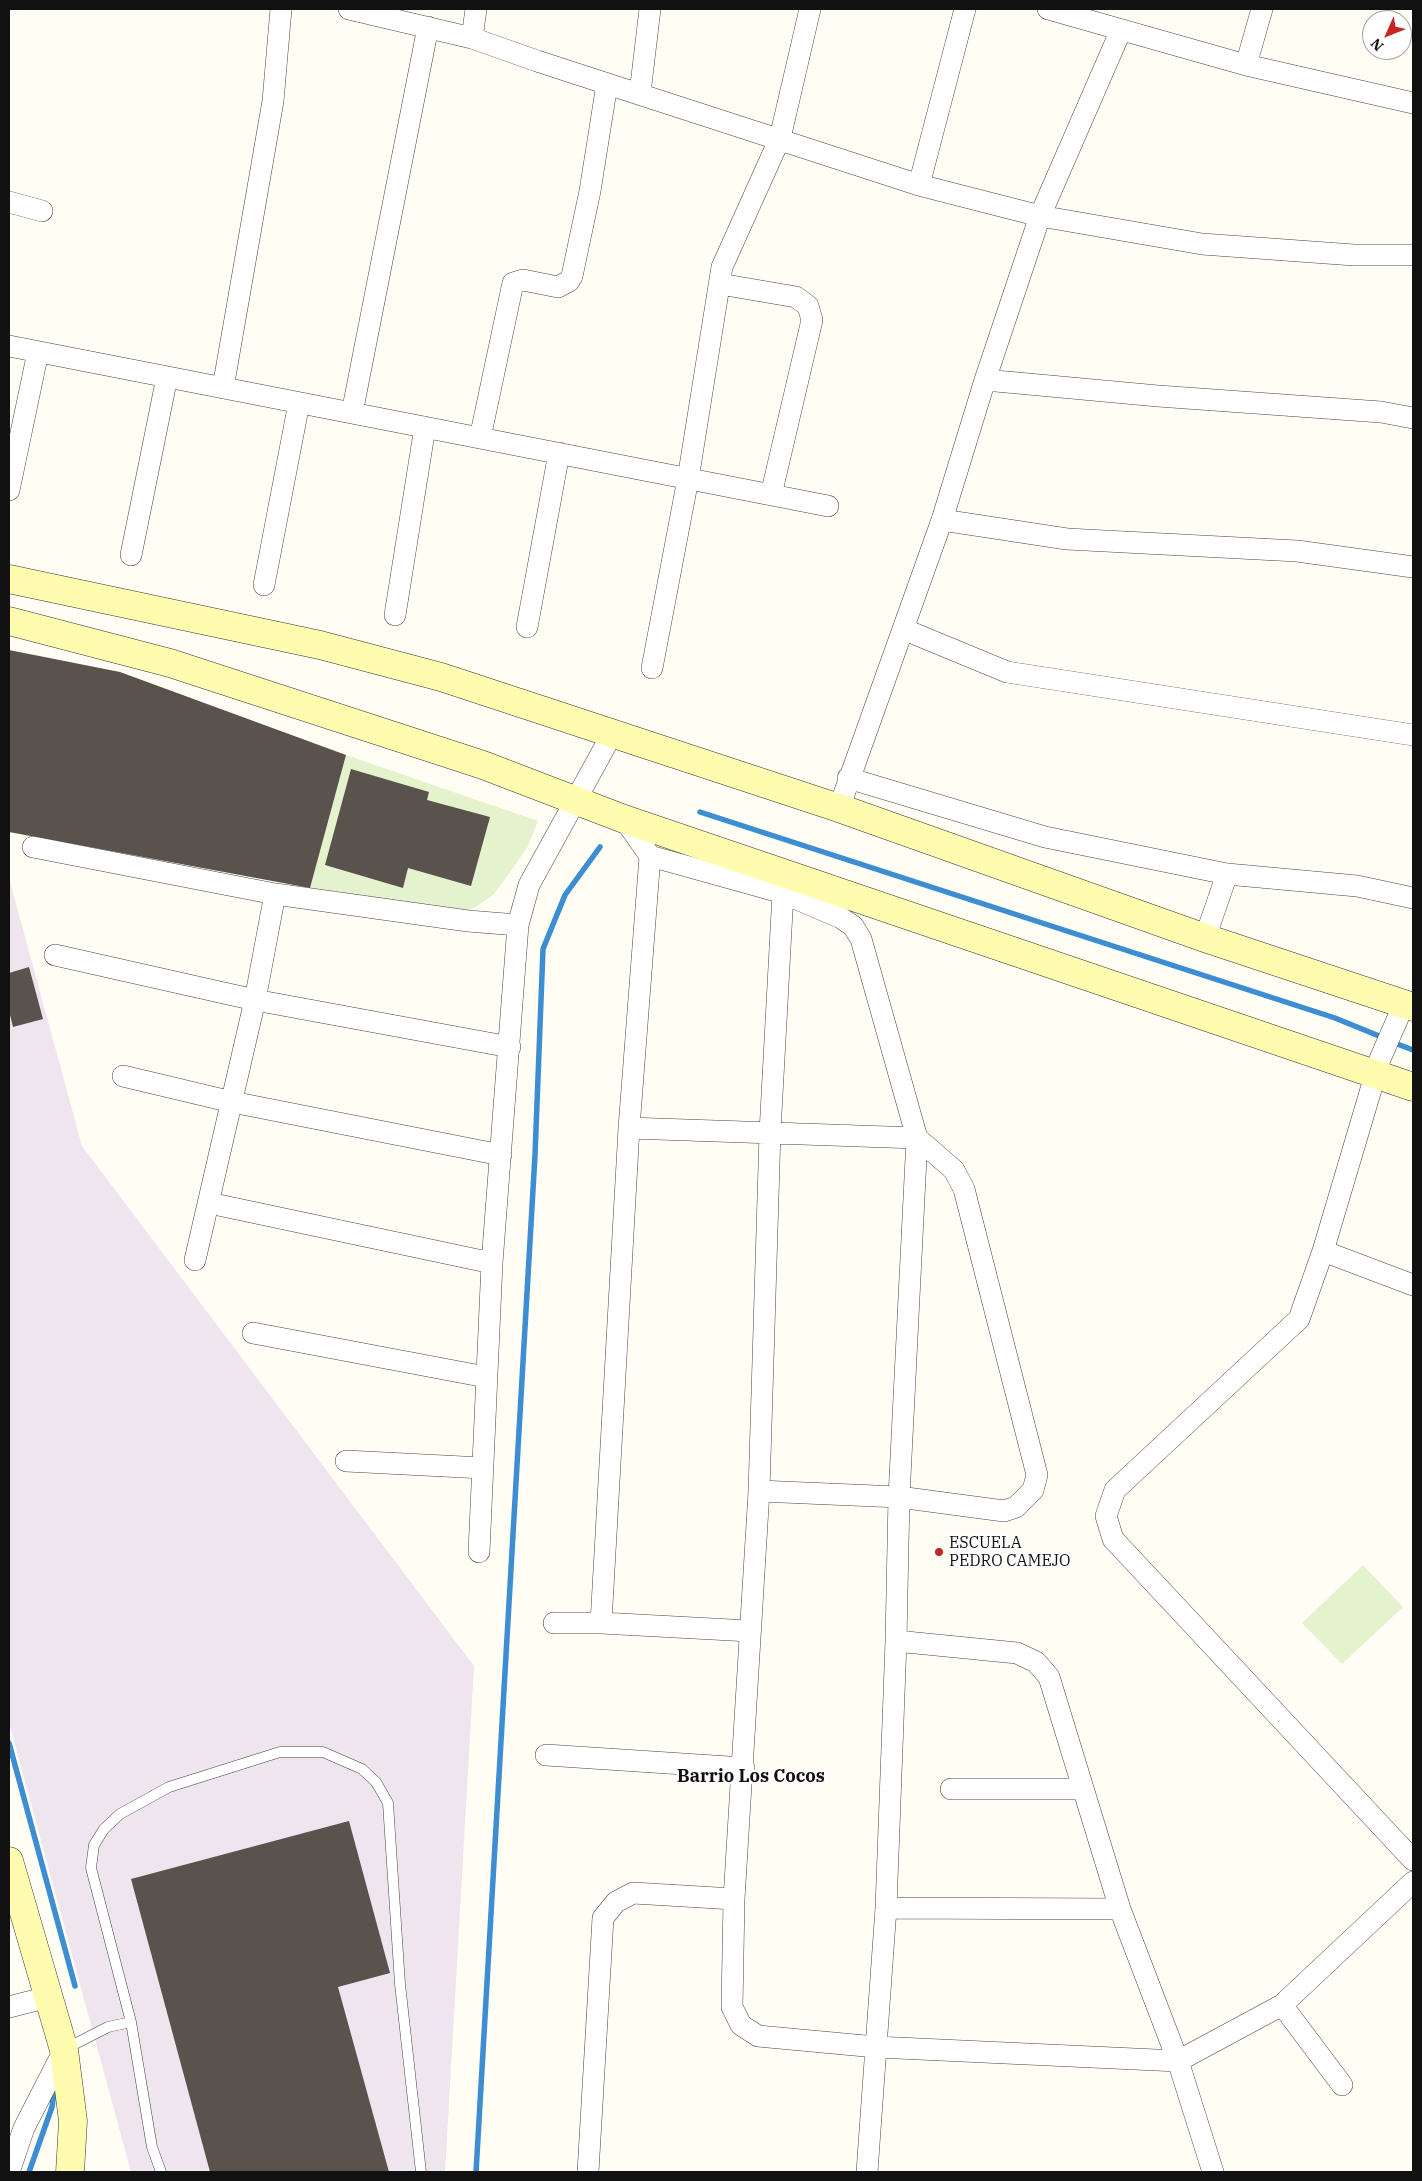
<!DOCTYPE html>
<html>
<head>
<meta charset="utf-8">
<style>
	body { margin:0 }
	#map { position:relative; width:1422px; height:2181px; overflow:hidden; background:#fffdf4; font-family:"IBM Plex Serif",serif }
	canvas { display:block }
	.frame { position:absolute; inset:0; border:10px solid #111; pointer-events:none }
	.north { position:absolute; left:1362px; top:10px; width:50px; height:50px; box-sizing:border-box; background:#fff; border:1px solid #a0a0a0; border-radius:50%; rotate:226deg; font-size:14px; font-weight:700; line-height:20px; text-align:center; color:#111 }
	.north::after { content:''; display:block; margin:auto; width:18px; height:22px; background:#c62523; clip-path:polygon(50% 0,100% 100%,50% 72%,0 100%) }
</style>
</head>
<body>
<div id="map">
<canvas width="1422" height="2181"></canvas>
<div class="frame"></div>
<div class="north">N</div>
</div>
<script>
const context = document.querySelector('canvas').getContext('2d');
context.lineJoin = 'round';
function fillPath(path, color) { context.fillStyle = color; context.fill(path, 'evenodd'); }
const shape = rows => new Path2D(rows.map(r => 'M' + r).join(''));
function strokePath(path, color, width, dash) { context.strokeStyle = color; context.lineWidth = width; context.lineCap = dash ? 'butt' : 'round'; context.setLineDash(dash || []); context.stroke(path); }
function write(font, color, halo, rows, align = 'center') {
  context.font = font + ' "IBM Plex Serif",serif'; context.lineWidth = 5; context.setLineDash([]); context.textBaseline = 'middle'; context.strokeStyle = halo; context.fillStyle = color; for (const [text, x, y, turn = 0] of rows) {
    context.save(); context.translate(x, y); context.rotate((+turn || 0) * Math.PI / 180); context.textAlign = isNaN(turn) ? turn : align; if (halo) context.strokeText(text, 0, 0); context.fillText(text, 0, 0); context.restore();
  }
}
fillPath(shape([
	[9,878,82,1146,474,1666,445,2172,131,2172,9,1723]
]), '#eee5ef');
fillPath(shape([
	[346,755,538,821,527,848,510,872,493,895,474,908,454,914,310,888],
	[1363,1565,1403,1607,1342,1664,1302,1623]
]), '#e4f2ce');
strokePath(shape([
	[700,812,1335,1018,1384,1038],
	[1392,1042,1413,1050],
	[9,1743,75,1986],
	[29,2172,52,2107,55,2085],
	[476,2172,535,1155,543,949,565,895,600,847]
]), '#3c8dd2', 5.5);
fillPath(shape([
	[9,650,120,672,346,755,310,888,9,832],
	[351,769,429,792,427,800,490,817,471,886,408,868,403,888,325,865],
	[29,967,43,1019,13,1027,9,1011,9,973],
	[349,1821,390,1973,338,1987,389,2172,210,2172,131,1879]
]), '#5a524c');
const service = shape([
	[65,2049,108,2027,131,2022],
	[161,2172,152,2147,131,2022,91,1868,94,1845,104,1829,120,1814,169,1787,280,1752,323,1752,362,1769,376,1782,388,1803,400,1984,421,2172]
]);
const minor = shape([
	[349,9,472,38,537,61,919,185,1040,216,1202,244,1354,255,1413,255],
	[1048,9,1246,65,1262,9],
	[472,38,476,9],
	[1246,65,1413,103],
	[640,93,650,9],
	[919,185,965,9],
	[9,202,42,211],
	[720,284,796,297,808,306,812,320,771,495],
	[9,346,828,506],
	[985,380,1158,396,1381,412,1413,418],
	[223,388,273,101,281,9],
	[352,413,428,27],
	[480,438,513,283,523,280,558,287,569,281,572,276,590,191,607,84],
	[9,490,38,352],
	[942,520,1067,539,1297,551,1413,567],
	[131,555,167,377],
	[264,585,299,403],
	[395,615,425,427],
	[527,627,559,453],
	[903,629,1007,672,1413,735],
	[652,668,688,479,722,267,780,138,810,9],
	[848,778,1045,837,1227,874,1357,886,1413,898],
	[839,808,942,520,985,380,1040,216,1121,30],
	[624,819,650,856,783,893,841,918,853,926,861,939,917,1138,899,1497,896,1641,886,1908,867,2172],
	[33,847,275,894,468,921,518,925],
	[783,893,770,1132,759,1491,734,1899,732,2007,741,2025,758,2036,876,2047,1178,2061,1282,2005,1413,1882],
	[1205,938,1227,874],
	[55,955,255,1000,510,1047],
	[1404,1004,1380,1059,1323,1251,1299,1319,1115,1490,1106,1516,1113,1539,1413,1860],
	[123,1076,232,1102,501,1155],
	[629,1128,917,1138,954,1170,964,1189,1037,1475,1033,1490,1016,1507,1004,1511,899,1497,759,1491],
	[209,1203,492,1263],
	[1323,1251,1413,1285],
	[195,1260,255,1000,275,894],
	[253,1333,486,1377],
	[346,1461,483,1468],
	[479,1552,492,1263,518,925,529,885,612,734],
	[554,1623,601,1623,750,1631],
	[601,1623,629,1128,650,856],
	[896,1641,1017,1653,1036,1662,1049,1677,1120,1909,1178,2061,1213,2172],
	[546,1755,744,1768],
	[951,1789,1083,1789],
	[886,1908,1120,1909],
	[1282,2005,1342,2085],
	[9,2007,48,1997],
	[9,2172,24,2128,64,2050],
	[588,2172,603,1918,616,1902,633,1893,734,1899]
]);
const secondary = shape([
	[9,579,320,645,441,677,839,808,1205,938,1413,1007],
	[9,621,170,663,483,765,624,819,1413,1087],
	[9,1861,64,2050,73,2121,70,2172]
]);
strokePath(service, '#444', 11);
strokePath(minor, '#444', 22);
strokePath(secondary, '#333', 29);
strokePath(service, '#fff', 10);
strokePath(minor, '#fff', 21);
strokePath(secondary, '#fffbaf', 28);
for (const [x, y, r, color] of [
	[939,1552,5,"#c62523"]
]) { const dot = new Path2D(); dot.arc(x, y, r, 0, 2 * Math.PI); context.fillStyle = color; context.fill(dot); strokePath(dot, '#fff', 2); }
write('16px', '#111', '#fff', [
	["ESCUELA",949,1543],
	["PEDRO CAMEJO",949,1561]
], 'left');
write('bold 18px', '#111', '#fff', [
	["Barrio Los Cocos",751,1777]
]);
</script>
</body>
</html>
